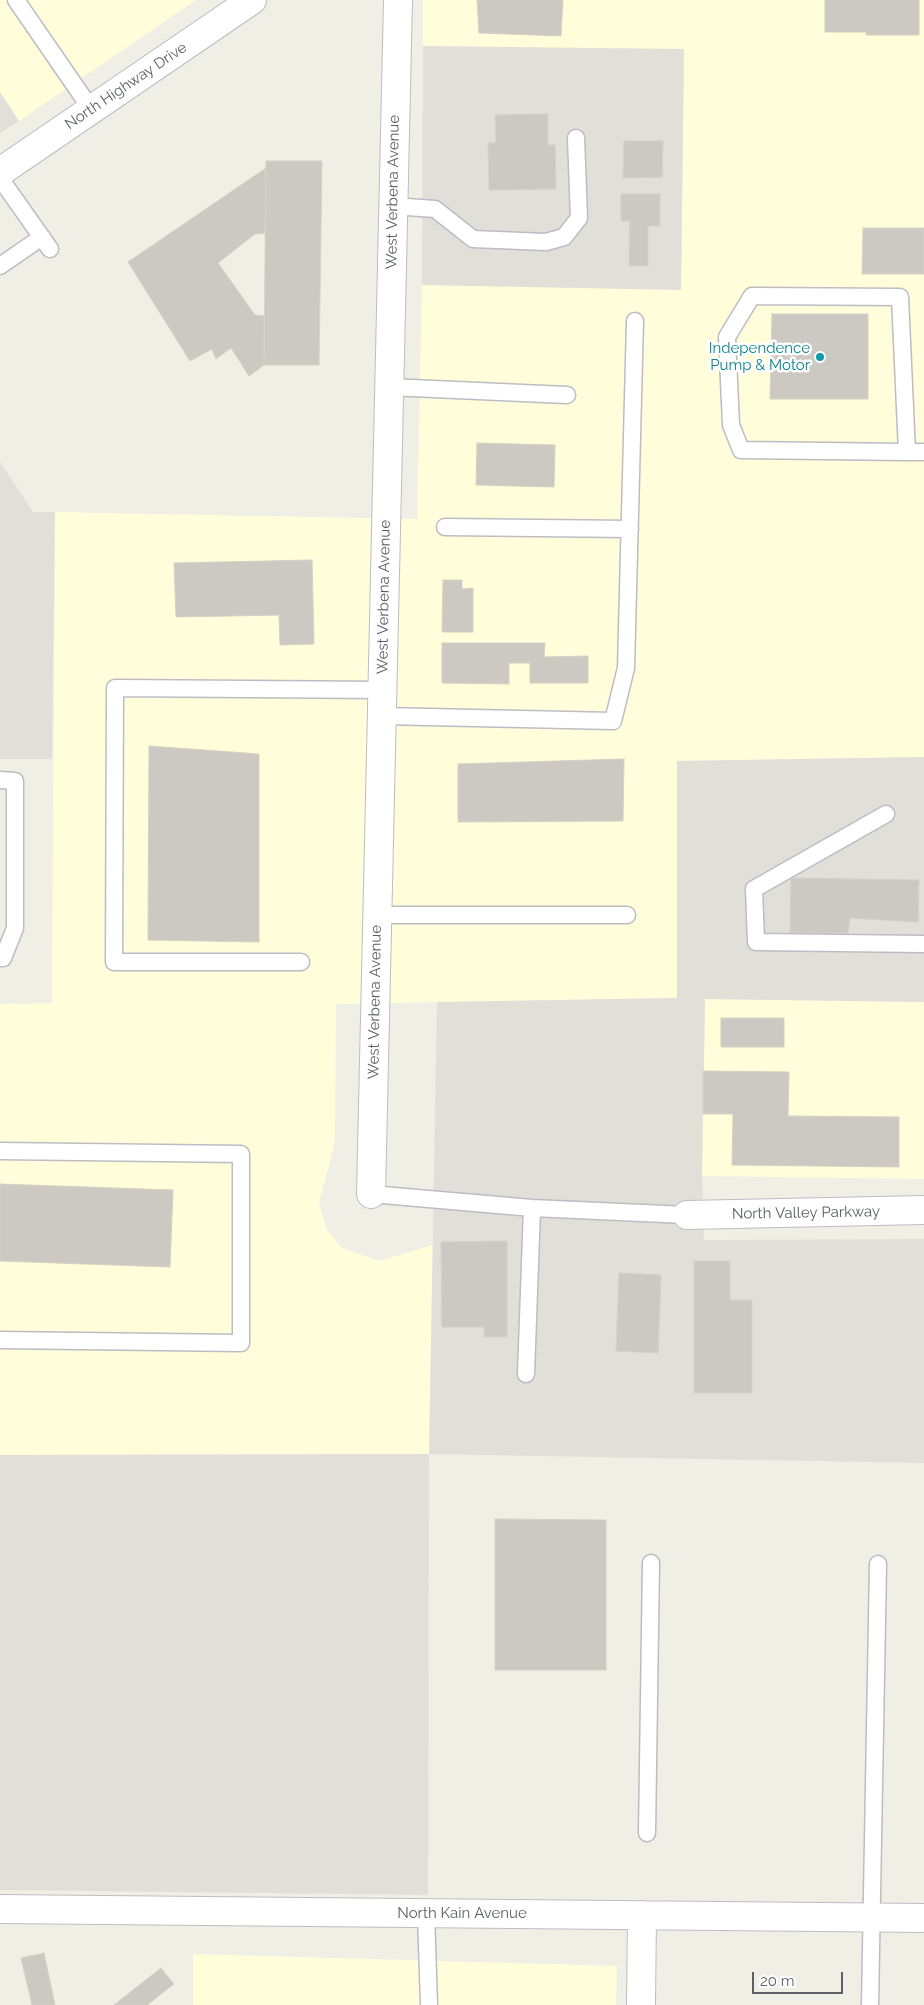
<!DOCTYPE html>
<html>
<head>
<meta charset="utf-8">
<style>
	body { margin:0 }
	#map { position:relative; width:924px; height:2005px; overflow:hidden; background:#f0efe5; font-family:Raleway,sans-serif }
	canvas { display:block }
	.scale { position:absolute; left:752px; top:1972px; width:91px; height:22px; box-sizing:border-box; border:2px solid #5c5f66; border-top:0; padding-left:6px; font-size:15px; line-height:18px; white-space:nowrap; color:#5c5f66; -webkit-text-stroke:4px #fff; paint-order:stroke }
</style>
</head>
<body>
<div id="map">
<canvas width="924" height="2005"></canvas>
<div class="scale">20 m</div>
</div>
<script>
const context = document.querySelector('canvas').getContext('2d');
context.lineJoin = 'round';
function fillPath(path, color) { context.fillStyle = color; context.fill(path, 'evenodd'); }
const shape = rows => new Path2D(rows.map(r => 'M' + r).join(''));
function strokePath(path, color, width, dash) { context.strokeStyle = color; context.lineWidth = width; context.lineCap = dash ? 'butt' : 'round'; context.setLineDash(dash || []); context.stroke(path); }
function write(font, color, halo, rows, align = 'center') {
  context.font = font + ' Raleway,sans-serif'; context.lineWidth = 5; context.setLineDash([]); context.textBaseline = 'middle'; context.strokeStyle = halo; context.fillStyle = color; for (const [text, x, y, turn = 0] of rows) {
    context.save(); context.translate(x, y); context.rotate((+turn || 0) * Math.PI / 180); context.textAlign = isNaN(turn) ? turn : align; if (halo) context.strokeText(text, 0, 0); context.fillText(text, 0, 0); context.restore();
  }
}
fillPath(shape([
	[0,0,196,0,19,121,0,92],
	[423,0,924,0,924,757,678,761,677,998,336,1004,335,1141,319,1203,327,1230,342,1248,379,1261,433,1245,429,1454,0,1455,0,1004,52,1003,55,512,417,519,422,285,681,289,684,50,423,46],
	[705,999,924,1002,924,1179,702,1176],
	[193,1954,617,1966,616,2005,193,2005]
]), '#fffdda');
fillPath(shape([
	[423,46,684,49,681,290,422,285],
	[0,92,19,121,0,133],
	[0,462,33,512,55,512,52,759,0,759],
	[924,757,924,1002,705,999,702,1176,704,1240,924,1239,924,1463,429,1454,428,1895,0,1890,0,1455,429,1454,437,1002,677,998,677,761]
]), '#e0e0d9');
const building = shape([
	[477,0,563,0,561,36,479,33,477,0],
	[825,0,919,0,919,35,866,35,866,32,825,32,825,0],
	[548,114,548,145,555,145,556,189,489,190,488,143,496,143,495,115,548,114],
	[624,141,663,141,662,177,623,178,624,141],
	[266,161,322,161,319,365,264,365,266,161],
	[266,168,265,233,255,234,218,263,255,315,264,316,264,365,249,376,231,348,216,359,212,349,190,361,128,262,266,168],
	[621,194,660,194,660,226,648,226,648,266,629,266,630,221,621,221,621,194],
	[863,228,924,228,924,274,862,274,863,228],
	[772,314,868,314,868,399,770,399,772,314],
	[477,443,555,445,554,487,476,485,477,443],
	[312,560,314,644,280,645,279,615,176,617,174,563,312,560],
	[443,580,462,580,462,589,473,588,473,632,442,632,443,580],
	[442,643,545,643,544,657,588,656,588,683,530,683,530,663,509,663,509,684,442,683,442,643],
	[149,746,259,754,259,942,148,940,149,746],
	[624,759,623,821,458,822,458,764,624,759],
	[791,878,919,880,918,922,850,918,848,933,790,933,791,878],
	[721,1018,784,1018,784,1047,721,1047,721,1018],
	[703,1071,789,1072,788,1116,899,1117,899,1167,732,1165,733,1114,703,1114,703,1071],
	[0,1184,173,1190,170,1267,0,1261,0,1184],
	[507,1241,507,1337,484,1337,484,1327,442,1327,441,1242,507,1241],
	[694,1261,730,1261,730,1300,752,1300,752,1393,694,1393,694,1261],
	[619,1273,661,1275,658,1353,616,1351,619,1273],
	[495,1519,606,1520,606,1670,495,1670,495,1519],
	[44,1953,55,2005,32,2005,21,1958,44,1953],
	[161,1968,174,1984,147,2005,114,2005,161,1968]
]);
fillPath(building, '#cbc9c2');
strokePath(building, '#d5d2c3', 1);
const service = shape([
	[16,0,91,109],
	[0,178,50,249],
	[393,206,435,209,473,239,546,242,564,237,579,218,576,138],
	[0,266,42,237],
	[389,387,567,395],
	[907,452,900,297,752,296,727,337,731,425,741,450,907,452,924,452],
	[445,527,630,529],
	[382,716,613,721,626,668,635,321],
	[0,780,15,781,15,928,3,958,0,958],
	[886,814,754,889,756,942,924,944],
	[377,915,627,915],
	[301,962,114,962,115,688,382,690],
	[0,1151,241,1154,241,1343,0,1340],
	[371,1194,532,1208,687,1215],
	[526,1374,532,1208],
	[647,1833,651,1563],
	[426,1913,429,2005],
	[870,2005,878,1564]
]);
const minor = shape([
	[371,1194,398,0],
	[687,1215,924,1210],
	[0,1909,924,1918],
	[641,2005,642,1915]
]);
const tertiary = shape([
	[0,172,252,0]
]);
strokePath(service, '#bcbdc4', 19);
strokePath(minor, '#bcbdc4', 30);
strokePath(tertiary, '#bcbdc4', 30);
strokePath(service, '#fff', 16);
strokePath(minor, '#fff', 28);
strokePath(tertiary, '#fff', 28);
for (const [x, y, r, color] of [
	[820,357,5,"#0f9aa8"]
]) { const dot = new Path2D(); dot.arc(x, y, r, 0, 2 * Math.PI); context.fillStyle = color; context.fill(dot); strokePath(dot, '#fff', 2); }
write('15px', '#5c5f66', '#fff', [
	["North Highway Drive",126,86,-34],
	["West Verbena Avenue",393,192,-89],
	["West Verbena Avenue",384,597,-89],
	["West Verbena Avenue",375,1002,-89],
	["North Valley Parkway",806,1213,-1],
	["North Kain Avenue",462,1913]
]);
write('15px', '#0d838f', '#fff', [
	["Independence",810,348],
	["Pump & Motor",810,365]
], 'right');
</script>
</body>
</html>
